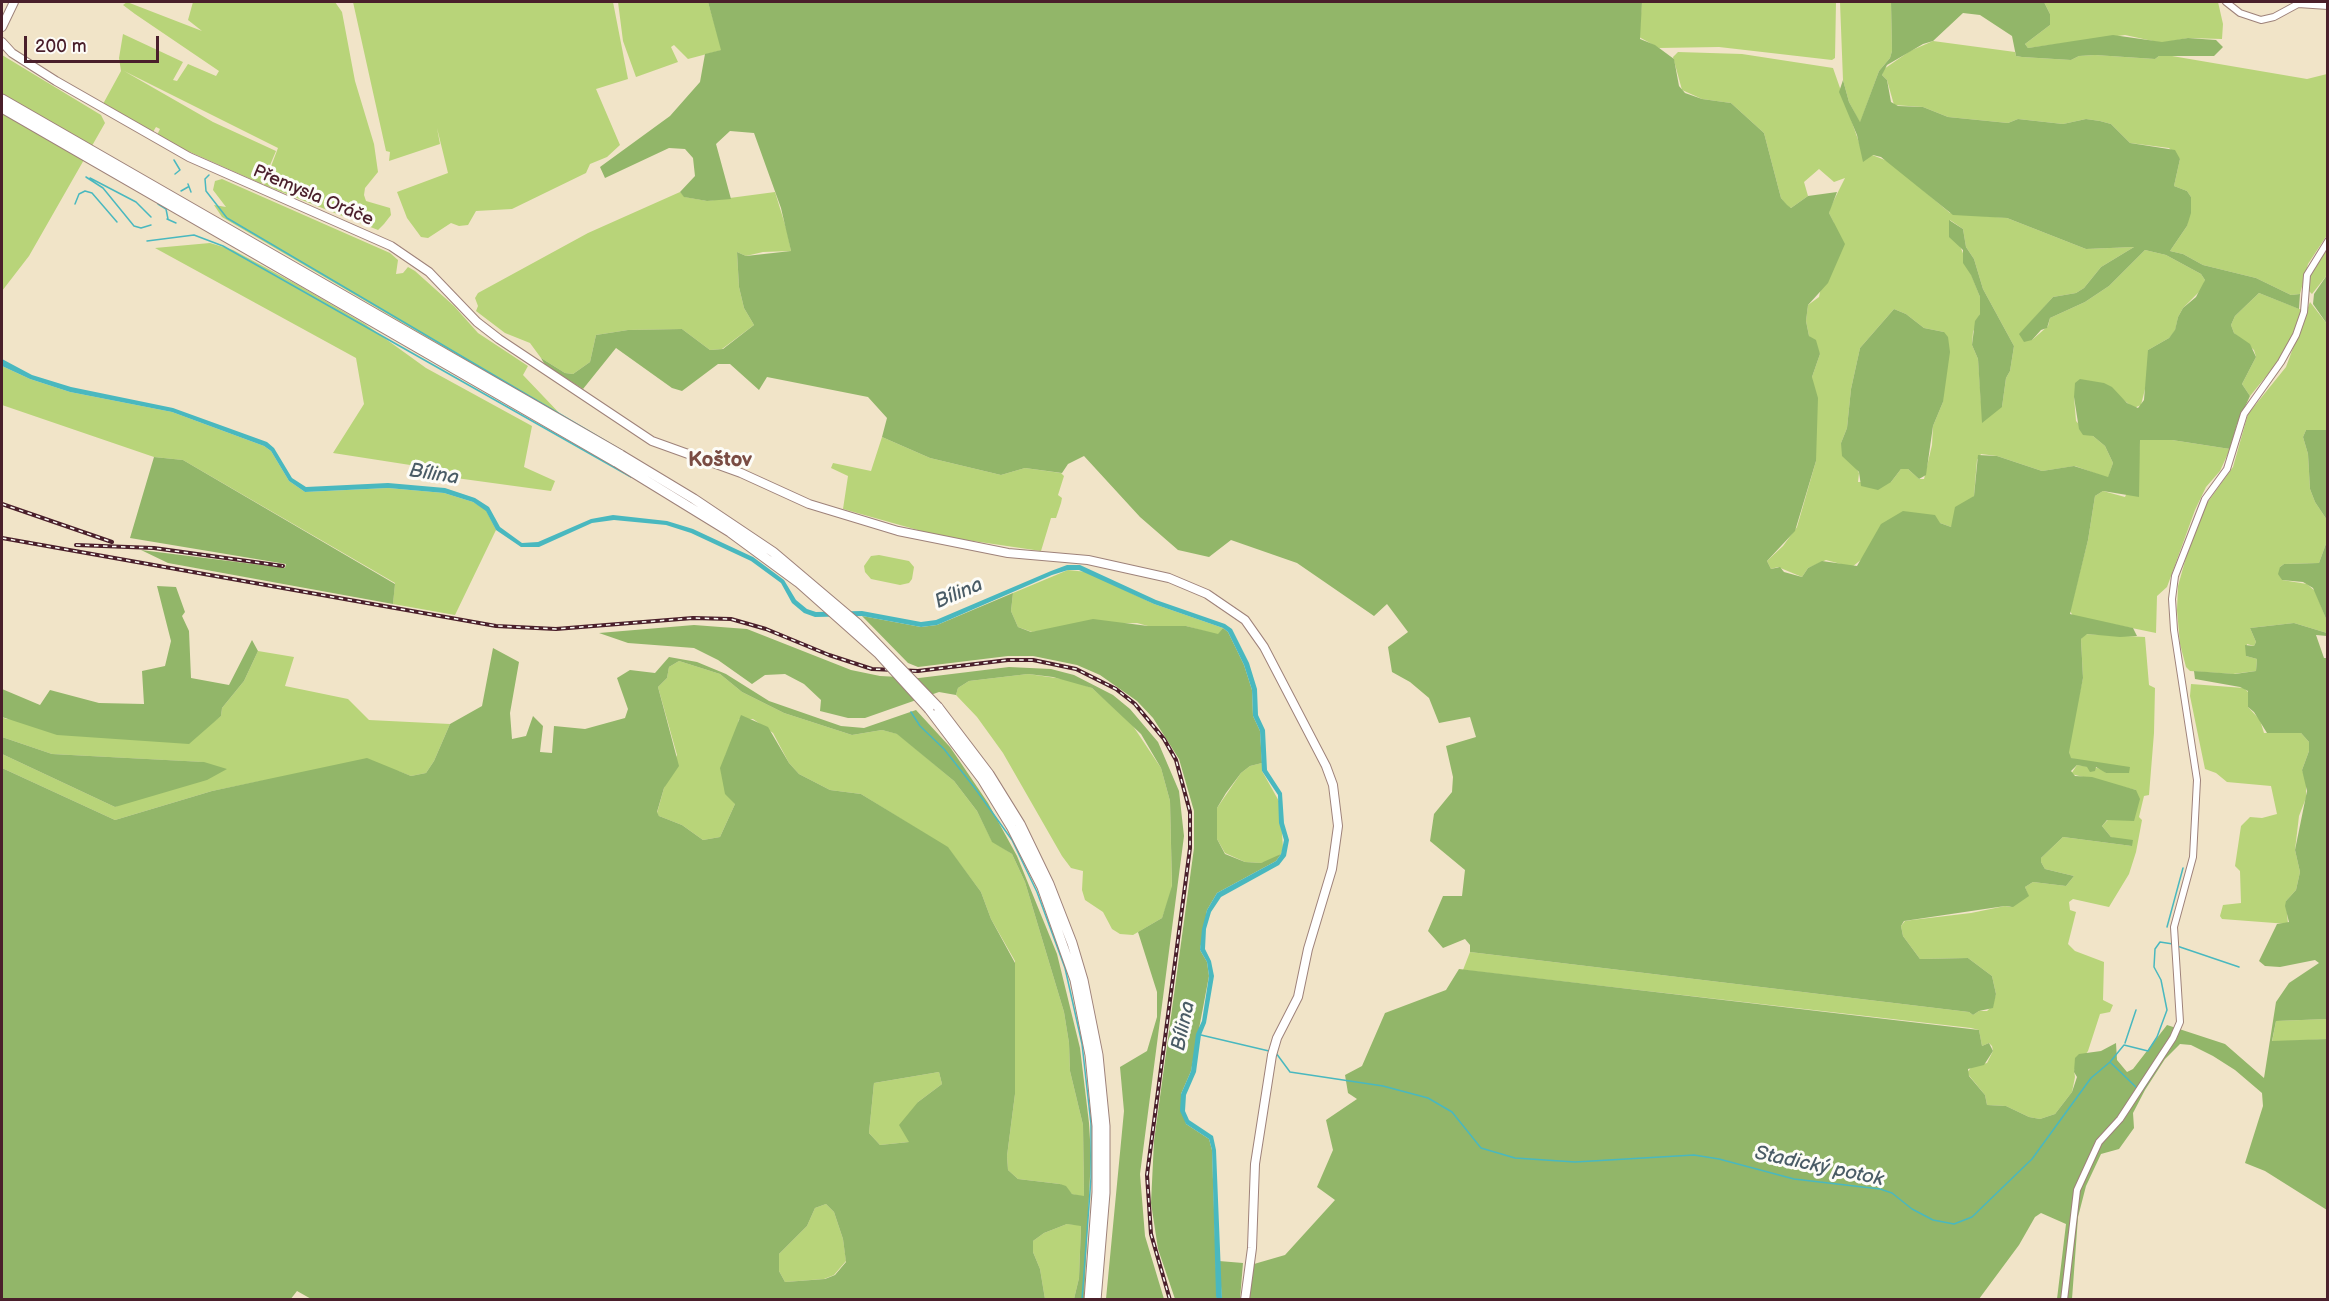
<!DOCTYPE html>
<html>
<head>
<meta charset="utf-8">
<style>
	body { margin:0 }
	#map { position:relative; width:2329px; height:1301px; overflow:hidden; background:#f1e4c8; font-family:"Balsamiq Sans",sans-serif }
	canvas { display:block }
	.frame { position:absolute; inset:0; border:3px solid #4a1f2b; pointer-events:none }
	.scale { position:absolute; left:24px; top:36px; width:135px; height:27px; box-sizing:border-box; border:3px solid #4a1f2b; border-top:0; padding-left:8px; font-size:18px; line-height:21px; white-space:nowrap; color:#4a1f2b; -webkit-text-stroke:4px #fdfcf7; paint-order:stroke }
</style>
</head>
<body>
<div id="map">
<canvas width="2329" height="1301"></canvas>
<div class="frame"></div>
<div class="scale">200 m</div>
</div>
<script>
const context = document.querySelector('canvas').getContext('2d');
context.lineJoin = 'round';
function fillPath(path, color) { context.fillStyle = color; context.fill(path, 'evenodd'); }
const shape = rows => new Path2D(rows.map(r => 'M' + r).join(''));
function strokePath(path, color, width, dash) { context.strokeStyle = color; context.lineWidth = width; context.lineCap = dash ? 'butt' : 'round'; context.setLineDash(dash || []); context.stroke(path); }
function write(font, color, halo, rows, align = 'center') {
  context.font = font + ' "Balsamiq Sans",sans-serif'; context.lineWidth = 6; context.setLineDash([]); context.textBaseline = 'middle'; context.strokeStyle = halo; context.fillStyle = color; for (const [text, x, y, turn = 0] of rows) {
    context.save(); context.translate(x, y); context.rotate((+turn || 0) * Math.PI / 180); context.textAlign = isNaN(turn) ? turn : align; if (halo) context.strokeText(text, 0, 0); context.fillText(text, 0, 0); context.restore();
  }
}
fillPath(shape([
	[127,2,202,31,188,20,193,2,335,2,342,12,355,81,374,144,378,172,365,188,364,195,366,201,390,208,391,215,384,224,378,230,264,185,278,148,124,71,213,122,276,151,262,184,181,148,157,135,160,129,156,127,153,132,103,104,121,71,119,58,123,34,183,62,173,80,177,81,188,64,216,76,219,71,135,14,123,5],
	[353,2,613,2,628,79,596,89,620,145,607,157,590,164,586,173,512,209,476,211,468,225,459,226,451,223,428,238,421,237,407,218,397,192,448,173,437,128,440,144,389,161,390,152,386,151],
	[618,2,708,2,722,50,688,59,674,45,671,47,678,62,636,77,623,41],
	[1642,2,1836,2,1835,58,1832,60,1719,47,1659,48,1639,37],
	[1840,2,1891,2,1892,51,1890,58,1879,71,1860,123,1849,102,1843,80],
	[2044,2,2218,2,2223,24,2222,39,2188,38,2162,43,2125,35,2028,48,2025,44,2050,25,2050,14],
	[1933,41,2015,52,2016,56,2022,57,2071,60,2079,56,2095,55,2155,59,2159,56,2172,56,2307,79,2327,74,2327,235,2308,264,2300,294,2291,295,2256,278,2203,265,2183,254,2170,251,2187,226,2191,197,2187,191,2174,186,2180,159,2169,148,2130,143,2111,124,2100,121,2086,119,2063,124,2018,119,2008,123,1948,117,1923,107,1894,105,1887,80,1882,75,1884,69,1910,51],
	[1678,52,1742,54,1833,68,1862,151,1890,162,1950,213,2007,218,2086,249,2134,247,2101,267,2084,288,2076,293,2053,297,2021,333,2032,340,2048,326,2050,318,2085,302,2109,286,2145,250,2166,255,2201,274,2205,280,2203,288,2183,308,2178,317,2175,331,2169,338,2148,350,2148,377,2141,405,2134,408,2121,398,2074,397,2076,421,2088,434,2093,436,2105,446,2113,463,2108,478,2075,466,2042,471,1997,456,1981,454,1977,460,1974,496,1951,527,1940,523,1862,559,1852,567,1826,560,1808,568,1802,577,1778,567,1771,569,1767,561,1783,546,1797,527,1816,461,1812,377,1820,354,1809,336,1806,321,1808,305,1819,297,1834,223,1829,213,1830,208,1845,178,1834,182,1819,169,1804,182,1808,196,1791,208,1787,206,1781,198,1764,133,1731,103,1702,99,1682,90,1673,57],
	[1950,220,1963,229,1966,247,1974,259,1983,289,2014,346,2010,371,2006,378,2002,407,1981,402,1978,359,1972,345,1973,332,1980,314,1980,297],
	[1894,309,1906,314,1924,328,1944,332,1943,402,1933,426,1932,445,1924,479,1919,479,1908,469,1901,469,1891,482,1858,482,1859,473,1841,443,1847,428,1851,389,1860,348],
	[2,55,101,115,105,123,29,256,2,291],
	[222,179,390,253,398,260,396,274,403,273,408,267,415,271,454,306,478,333,528,366,523,375,563,417,222,217,214,205,226,207,213,190,215,181],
	[680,192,685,197,707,201,775,192,787,231,791,251,763,252,746,256,737,252,739,287,744,308,754,325,722,349,710,350,682,329,628,330,596,335,590,362,573,374,565,373,541,358,530,343,505,333,476,311,478,306,475,298,478,293,588,233],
	[210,243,233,250,298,285,365,324,426,368,532,426,524,467,555,481,551,491,456,478,423,467,333,453,364,404,356,358,155,248],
	[2327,245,2327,275,2312,294,2309,291,2309,277],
	[2259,293,2302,310,2293,336,2277,363,2250,396,2242,384,2256,357,2254,350,2234,333,2231,325,2235,316],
	[2310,302,2327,324,2327,430,2306,430,2303,437,2308,454,2310,489,2315,502,2327,520,2327,541,2319,563,2284,564,2280,567,2282,580,2307,584,2315,591,2327,621,2327,633,2294,623,2250,628,2256,642,2254,646,2247,644,2246,656,2257,659,2256,671,2233,674,2190,671,2186,667,2180,644,2177,610,2178,586,2187,554,2207,503,2233,467,2248,414,2286,367],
	[2,366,30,379,70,392,172,412,264,446,271,451,289,481,305,492,388,488,444,493,473,502,486,510,496,530,455,615,393,604,395,583,183,460,154,457,2,405],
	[882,437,930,458,1001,475,1025,468,1061,473,1064,476,1058,495,1062,498,1061,503,1056,518,1051,518,1041,551,939,536,843,509,848,476,831,468,833,463,871,471],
	[2140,440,2172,440,2230,449,2220,471,2206,487,2195,510,2167,587,2157,596,2156,633,2073,616,2070,611,2088,540,2095,496,2103,491,2125,497,2138,467],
	[879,555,909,561,914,567,912,579,909,583,900,585,871,579,865,572,864,566,871,556],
	[1068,570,1087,572,1154,604,1223,628,1218,635,1186,626,1148,626,1137,623,1075,625,1032,632,1018,627,1011,611,1013,593],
	[2085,634,2145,637,2149,685,2155,688,2154,733,2149,795,2144,796,2139,817,2142,820,2136,852,2129,874,2109,907,2073,899,2069,902,2070,910,2076,912,2068,944,2075,951,2104,962,2103,1000,2113,1005,2110,1012,2100,1014,2088,1051,2074,1070,2075,1077,2072,1092,2055,1114,2040,1119,2029,1117,2006,1106,1987,1105,1985,1095,1967,1073,1972,1066,1987,1063,1993,1051,1992,1046,1989,1043,1982,1046,1979,1030,1971,1028,1463,970,1470,952,1969,1012,1973,1015,1979,1011,1987,1011,1992,1006,1996,994,1992,976,1968,958,1920,959,1903,936,1901,926,1905,921,1912,920,1971,913,2005,906,2010,907,2028,895,2025,887,2033,882,2066,886,2074,876,2045,869,2041,862,2041,858,2063,837,2132,846,2111,837,2102,826,2136,790,2071,774,2077,765,2103,769,2106,773,2129,773,2070,758,2068,745,2083,678,2081,639],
	[258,651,294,657,285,686,348,699,369,720,450,724,434,761,426,773,411,776,398,771,261,781,212,791,115,820,2,768,2,754,115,807,203,762,52,754,2,737,2,717,6,719,205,728,221,716,222,708,244,681],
	[679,661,720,674,742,692,784,713,852,735,882,730,898,734,954,781,977,811,992,841,1012,854,1025,882,1064,1012,1069,1043,1070,1071,1083,1125,1084,1197,1072,1194,1060,1184,1018,1179,1008,1170,1007,1156,1015,1094,1015,961,991,919,981,892,948,848,861,794,830,790,799,774,789,763,773,733,753,719,739,719,736,734,725,756,735,804,720,837,703,840,682,825,659,816,657,813,664,788,677,755,658,687,667,678,669,667],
	[1028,674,1070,680,1092,688,1131,723,1161,768,1170,801,1172,890,1162,918,1133,935,1120,934,1112,929,1103,912,1085,900,1082,890,1083,871,1071,868,1062,856,1003,753,977,717,956,695,958,688,969,681],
	[2191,684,2244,688,2249,693,2248,707,2260,720,2264,733,2301,733,2309,742,2309,751,2302,770,2306,780,2306,798,2299,816,2295,850,2300,872,2296,890,2286,901,2288,924,2222,919,2220,916,2223,905,2241,903,2240,871,2235,866,2241,826,2250,817,2262,818,2277,814,2271,786,2227,782,2216,773,2205,769,2190,696],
	[1262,763,1262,771,1280,803,1283,848,1281,854,1272,860,1261,863,1245,862,1225,853,1217,839,1217,808,1241,773,1250,766],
	[2327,1019,2327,1039,2272,1042,2276,1021],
	[939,1072,942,1084,918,1102,909,1142,880,1145,869,1133,874,1083],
	[826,1204,834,1212,843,1239,846,1261,834,1275,824,1279,785,1282,779,1271,779,1254,807,1226,815,1208],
	[1067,1224,1081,1225,1079,1278,1074,1299,1045,1299,1040,1269,1033,1252,1033,1241,1044,1233]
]), '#b8d479');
fillPath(shape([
	[708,2,1642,2,1640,39,1655,45,1674,59,1679,86,1685,93,1702,99,1731,103,1764,133,1781,198,1787,205,1791,208,1808,196,1837,192,1829,213,1845,244,1828,283,1808,305,1806,321,1809,336,1816,340,1820,354,1812,377,1818,398,1816,461,1795,531,1767,561,1771,569,1780,567,1784,572,1802,577,1808,568,1822,561,1857,566,1881,524,1903,511,1935,515,1940,523,1951,527,1955,507,1974,496,1978,455,1997,456,2042,471,2074,466,2108,477,2113,463,2105,446,2093,436,2083,435,2079,429,2074,397,2075,383,2080,379,2104,383,2112,387,2127,403,2138,408,2144,400,2148,350,2169,338,2175,330,2178,317,2183,308,2196,297,2205,280,2201,274,2166,255,2145,250,2109,286,2085,302,2050,318,2047,328,2041,330,2032,340,2024,342,2019,334,2053,297,2076,293,2084,288,2101,267,2134,247,2086,249,2007,218,1953,215,1881,157,1873,155,1863,162,1857,135,1839,92,1843,80,1849,102,1860,122,1879,71,1890,58,1892,51,1891,2,2044,2,2050,14,2050,25,2025,44,2028,48,2113,35,2162,42,2188,38,2216,40,2223,47,2214,56,2159,56,2155,59,2095,55,2079,56,2071,60,2022,57,2016,56,2012,36,1980,15,1963,13,1933,41,1923,44,1887,65,1882,75,1887,80,1891,102,1898,106,1923,107,1948,117,2008,123,2018,119,2063,124,2086,119,2100,121,2111,124,2130,143,2175,150,2180,159,2174,186,2187,191,2191,197,2191,213,2187,226,2170,251,2183,254,2203,265,2256,278,2291,295,2300,294,2299,309,2259,293,2235,316,2231,325,2234,333,2250,344,2256,357,2242,384,2250,396,2237,424,2230,449,2172,440,2140,440,2139,497,2103,491,2095,496,2088,540,2070,614,2133,628,2137,636,2120,637,2087,634,2081,639,2083,678,2069,752,2071,758,2130,767,2129,773,2106,773,2096,767,2095,771,2090,772,2087,767,2077,765,2071,771,2075,776,2092,777,2136,790,2140,799,2134,821,2107,820,2102,826,2111,837,2133,840,2132,846,2063,837,2041,858,2041,862,2045,869,2074,876,2066,886,2033,882,2025,887,2029,896,2013,907,2005,906,1904,921,1901,926,1903,936,1920,959,1968,958,1992,976,1996,994,1993,1008,1979,1011,1973,1015,1969,1012,1470,952,1470,945,1465,939,1443,948,1428,931,1443,896,1462,896,1465,870,1430,841,1434,814,1452,792,1453,777,1446,746,1476,737,1470,717,1439,723,1429,698,1410,682,1392,672,1388,647,1408,632,1387,604,1374,616,1297,563,1231,540,1209,557,1178,550,1140,517,1084,456,1068,464,1062,473,1025,468,1001,475,930,458,882,437,887,418,868,397,767,377,759,390,730,364,718,364,682,391,672,388,616,348,583,389,545,365,541,358,565,373,573,374,590,362,596,335,628,330,682,329,710,350,723,349,754,325,744,308,739,287,737,252,746,256,791,251,781,208,754,133,730,131,716,144,731,199,707,201,684,197,680,192,695,176,693,158,685,149,669,148,605,178,600,167,670,116,700,82,705,54,721,50],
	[1949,220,1963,229,1966,247,1974,259,1983,289,2014,346,2010,371,2006,378,2002,407,1982,423,1978,359,1972,345,1975,321,1980,314,1980,297,1971,275,1963,263,1963,250,1949,237],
	[2327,275,2327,324,2313,304,2314,294],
	[1894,309,1906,314,1924,328,1944,332,1948,337,1950,352,1943,402,1933,426,1926,475,1919,479,1908,469,1901,469,1891,482,1878,490,1861,486,1859,472,1842,456,1841,443,1847,428,1851,389,1860,348],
	[2306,430,2327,430,2327,520,2315,502,2310,489,2308,454,2303,437],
	[154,457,183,460,395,584,393,604,168,563,141,550,285,568,286,564,130,538],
	[2327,541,2328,621,2327,621,2313,588,2303,582,2282,580,2278,574,2280,567,2284,564,2319,563],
	[157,586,176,587,185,612,182,616,189,631,191,678,229,685,252,640,258,651,244,681,222,708,221,716,189,744,57,735,2,717,2,689,40,705,50,690,99,703,144,704,142,671,165,666,171,641],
	[1013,593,1011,611,1018,627,1031,632,1093,619,1148,626,1186,626,1218,634,1223,628,1228,632,1244,665,1252,690,1253,716,1260,731,1262,763,1250,766,1241,773,1226,793,1217,808,1217,839,1225,854,1245,862,1261,863,1281,854,1276,861,1217,893,1207,910,1200,950,1207,962,1209,976,1191,1071,1181,1094,1186,1124,1209,1139,1212,1150,1217,1299,1175,1299,1158,1249,1151,1203,1154,1141,1194,848,1194,811,1179,759,1153,718,1137,701,1100,675,1077,665,1033,656,1008,656,918,667,908,663,862,616,921,627,937,625],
	[2294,623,2327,633,2327,636,2316,635,2324,658,2328,658,2327,1019,2276,1021,2272,1041,2327,1039,2327,1210,2265,1171,2245,1163,2263,1106,2262,1093,2235,1070,2213,1056,2191,1045,2180,1044,2165,1059,2145,1090,2133,1113,2134,1128,2119,1149,2101,1154,2086,1186,2078,1217,2072,1299,2057,1299,2066,1224,2041,1213,2035,1217,2019,1245,1979,1299,1249,1300,1254,1264,1285,1255,1335,1200,1317,1187,1333,1150,1326,1120,1357,1099,1348,1093,1345,1075,1362,1066,1385,1013,1446,990,1459,969,1979,1030,1982,1046,1989,1043,1993,1051,1984,1065,1968,1069,1969,1076,1985,1095,1987,1105,2006,1106,2029,1117,2040,1119,2055,1114,2072,1092,2077,1077,2074,1072,2075,1058,2079,1054,2101,1051,2116,1043,2117,1060,2127,1072,2133,1069,2167,1025,2225,1044,2264,1078,2276,1002,2289,983,2319,963,2315,960,2280,967,2265,966,2259,961,2277,924,2289,922,2285,906,2286,901,2296,890,2300,872,2295,850,2307,791,2302,770,2309,751,2309,742,2301,733,2267,733,2254,712,2248,707,2248,691,2240,687,2195,679,2194,671,2235,674,2256,671,2257,659,2246,656,2245,645,2254,646,2256,642,2250,628],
	[694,625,747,629,851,670,880,676,919,678,1009,667,1051,669,1074,675,1113,695,1130,709,1158,742,1179,791,1184,836,1140,1174,1145,1236,1164,1299,1106,1299,1124,1111,1120,1067,1147,1051,1157,1017,1157,992,1138,932,1162,918,1172,886,1170,801,1161,768,1141,734,1092,688,1053,677,1028,674,969,681,958,688,956,695,939,692,865,718,848,718,820,711,821,700,804,684,785,674,765,675,752,684,718,660,694,648,628,643,599,633],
	[493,648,519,662,510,713,512,739,526,736,533,716,543,726,540,752,552,753,554,726,585,729,625,718,628,709,617,678,630,670,655,673,669,657,697,662,726,674,769,701,841,726,864,728,916,710,950,747,988,803,1017,856,1057,954,1080,1048,1089,1123,1091,1156,1084,1299,1074,1299,1079,1278,1081,1226,1067,1224,1044,1233,1033,1241,1033,1252,1040,1269,1045,1299,313,1300,297,1291,290,1300,2,1300,2,768,115,820,212,791,367,758,411,776,426,773,434,761,450,724,482,706],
	[679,661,720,674,742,692,784,713,852,735,882,730,897,734,954,781,977,811,992,842,1012,854,1025,882,1064,1012,1069,1043,1070,1071,1083,1125,1084,1196,1072,1194,1066,1186,1060,1184,1018,1179,1008,1170,1007,1156,1015,1094,1015,963,991,919,981,892,948,847,861,794,830,790,799,774,789,763,768,727,741,715,720,768,725,794,735,804,720,837,703,840,682,825,659,816,657,812,664,788,679,766,658,687,667,678,669,667],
	[939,1072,942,1084,918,1102,899,1125,909,1142,880,1145,869,1133,874,1083],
	[826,1204,834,1212,843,1239,846,1262,835,1275,825,1279,785,1282,779,1271,779,1254,807,1226,815,1208],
	[2,737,52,754,204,762,227,769,207,780,115,807,2,754],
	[1219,1261,1243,1263,1240,1299,1222,1299]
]), '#92b669');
fillPath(shape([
	[2,359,32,375,71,387,173,408,267,442,274,448,292,478,306,487,388,483,445,488,475,498,489,507,500,527,522,543,538,542,591,519,613,515,667,521,693,529,753,557,784,580,796,600,807,609,816,612,862,611,921,622,936,620,1051,571,1067,565,1080,565,1156,600,1225,624,1232,629,1249,663,1257,689,1258,715,1265,730,1267,770,1282,793,1284,823,1289,840,1286,856,1279,865,1221,897,1211,912,1206,929,1205,949,1211,961,1214,976,1206,1023,1201,1035,1196,1072,1186,1095,1185,1111,1189,1120,1213,1136,1216,1150,1222,1299,1217,1299,1216,1296,1212,1150,1209,1139,1186,1124,1180,1111,1181,1094,1191,1071,1196,1034,1202,1021,1209,976,1207,962,1200,950,1202,929,1207,910,1217,893,1276,861,1281,854,1284,840,1279,823,1278,795,1262,771,1260,731,1253,716,1252,690,1244,665,1228,632,1223,628,1154,604,1079,570,1068,570,1052,575,937,625,921,627,862,616,815,617,804,613,792,603,781,583,751,561,691,533,666,525,614,520,592,523,539,547,521,547,496,530,486,511,473,502,444,493,388,488,305,492,289,481,271,451,264,446,172,412,70,392,30,379,2,366]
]), '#49b8bf');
strokePath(shape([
	[174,160,180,170,175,174],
	[209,175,205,179,206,191,227,218,626,453],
	[86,177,103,188,134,226,141,228,151,225],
	[90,178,136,202,151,217],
	[188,184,191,192],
	[181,191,188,187],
	[75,204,79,194,85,191,92,193,117,222],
	[158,204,166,209,168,219],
	[167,219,176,223],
	[147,241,194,235,223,246,631,477],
	[911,712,920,726,944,749,974,787,1012,840,1037,892,1065,968,1082,1044,1091,1124,1091,1178,1082,1300],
	[2167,927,2183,868],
	[2177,946,2239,967],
	[1201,1035,1269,1051],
	[2125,1043,2136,1010],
	[1276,1053,1290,1072,1383,1086,1428,1098,1452,1112,1481,1148,1515,1158,1575,1162,1694,1155,1719,1159,1794,1179,1880,1189,1892,1193,1912,1209,1933,1220,1954,1224,1972,1217,2032,1159,2091,1078,2110,1062,2124,1045,2148,1051,2157,1037,2167,1010,2161,980,2154,967,2155,949,2160,942,2173,944],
	[2111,1063,2138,1089],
	[2142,1091,2160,1063]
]), '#49b8bf', 1.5);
const minor = shape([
	[2226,2,2240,13,2261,20,2274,17,2298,4,2328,6],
	[2064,1300,2077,1190,2099,1142,2120,1119,2173,1038,2180,1022,2174,927,2193,857,2197,780,2174,630,2172,599,2175,576,2205,499,2227,469,2244,414,2281,362,2296,335,2304,312,2307,275,2328,241]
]);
const major = shape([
	[2,27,14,2],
	[2,42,12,53,56,81,189,157,391,246,429,272,477,322,499,339,652,441,741,473,809,504,898,531,1008,553,1088,560,1169,578,1207,594,1245,620,1264,647,1326,766,1333,785,1338,826,1332,869,1308,949,1298,997,1277,1038,1272,1055,1255,1164,1252,1248,1245,1300]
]);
const highway = shape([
	[2,99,621,455],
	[2,108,616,462],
	[938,707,989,774,1020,824,1049,884,1072,943,1083,980,1098,1055,1105,1126,1105,1193,1096,1300],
	[929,709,982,779,1012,828,1042,887,1075,980,1090,1055,1097,1126,1097,1192,1089,1300]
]);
strokePath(minor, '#9e827a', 8);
strokePath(major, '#9e827a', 10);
strokePath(highway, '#9e827a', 11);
strokePath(minor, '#fff', 6);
strokePath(major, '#fff', 8);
strokePath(highway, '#fff', 9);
const rail = shape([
	[2,504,112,542],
	[2,538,496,626,556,629,693,618,731,619,766,629,829,655,872,669,918,671,1008,660,1033,660,1076,669,1116,689,1135,704,1164,739,1176,760,1190,812,1190,848,1147,1175,1151,1234,1170,1300],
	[76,545,154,548,283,566]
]);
strokePath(rail, '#4a1f2b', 4);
strokePath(rail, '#fdfcf7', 1.5, [4.5]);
const highwayBridge = shape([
	[621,455,694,499,773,552,858,624,938,707],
	[616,462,730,532,798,582,879,654,929,709]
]);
strokePath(highwayBridge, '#9e827a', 11, []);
strokePath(highwayBridge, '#fff', 9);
write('18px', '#4a1f2b', '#fdfcf7', [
	["Přemysla Oráče",313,196,23]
]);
write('italic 20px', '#4a5c66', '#fdfcf7', [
	["Bílina",434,475,9],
	["Bílina",959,594,-23],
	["Bílina",1184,1026,-78],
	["Stadický potok",1819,1167,12]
]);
write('bold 21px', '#7a4c43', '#fdfcf7', [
	["Koštov",720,461]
]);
</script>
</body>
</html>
